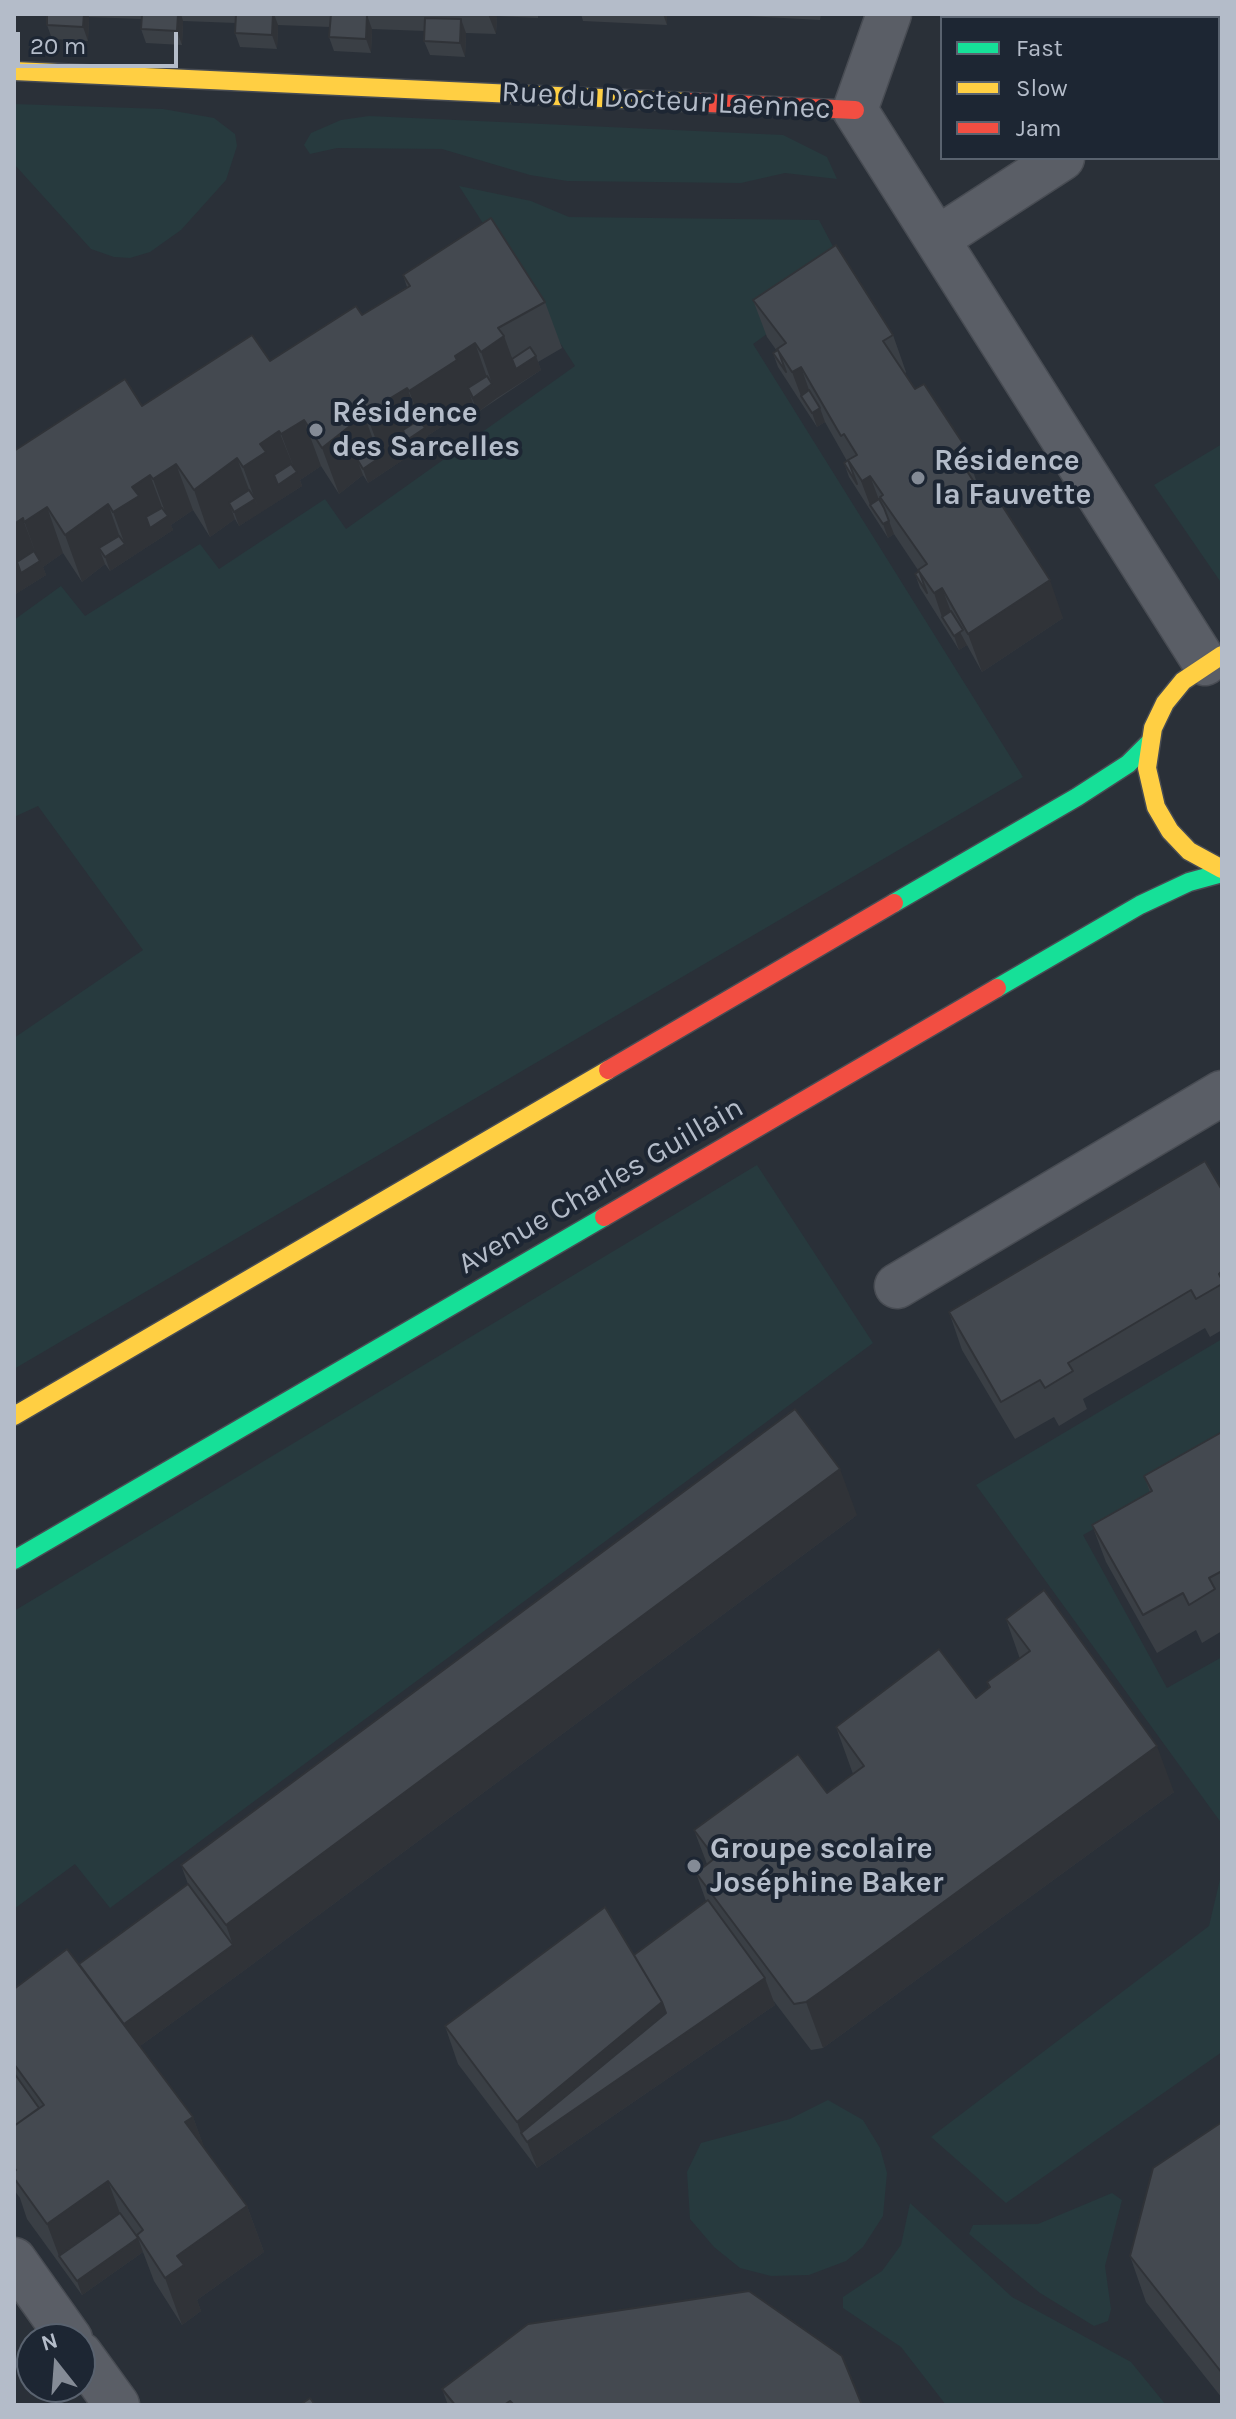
<!DOCTYPE html>
<html>
<head>
<meta charset="utf-8">
<style>
	body { margin:0 }
	#map { position:relative; width:1236px; height:2419px; overflow:hidden; background:#2a3038; font-family:Karla,sans-serif }
	canvas { display:block }
	.frame { position:absolute; inset:0; border:16px solid #b4bcc9; pointer-events:none }
	.legend { position:absolute; left:940px; top:16px; width:280px; height:144px; box-sizing:border-box; background:#1d2633; border:2px solid #59626f; margin:0; padding:10px 14px; list-style:none; font-size:24px; color:#b4bcc9 }
	.legend li { display:flex; align-items:center; gap:16px; height:40px }
	.legend b { width:40px; border:2px solid #59626f }
	.north { position:absolute; left:16px; top:2323px; width:80px; height:80px; box-sizing:border-box; background:#1d2633; border:2px solid #59626f; border-radius:50%; rotate:343deg; font-size:22px; font-weight:700; line-height:32px; text-align:center; color:#b4bcc9 }
	.north::after { content:''; display:block; margin:auto; width:28px; height:36px; background:#848b96; clip-path:polygon(50% 0,100% 100%,50% 72%,0 100%) }
	.scale { position:absolute; left:16px; top:32px; width:162px; height:36px; box-sizing:border-box; border:4px solid #b4bcc9; border-top:0; padding-left:10px; font-size:24px; line-height:28px; white-space:nowrap; color:#b4bcc9; -webkit-text-stroke:6px #1d2633; paint-order:stroke }
</style>
</head>
<body>
<div id="map">
<canvas width="1236" height="2419"></canvas>
<div class="frame"></div>
<ul class="legend">
<li><b style="height:10px;background:#16e098"></b>Fast</li>
<li><b style="height:10px;background:#ffcf43"></b>Slow</li>
<li><b style="height:10px;background:#f24e42"></b>Jam</li>
</ul>
<div class="north">N</div>
<div class="scale">20 m</div>
</div>
<script>
const context = document.querySelector('canvas').getContext('2d');
context.lineJoin = 'round';
function fillPath(path, color) { context.fillStyle = color; context.fill(path, 'evenodd'); }
const shape = rows => new Path2D(rows.map(r => 'M' + r).join(''));
function strokePath(path, color, width, dash) { context.strokeStyle = color; context.lineWidth = width; context.lineCap = dash ? 'butt' : 'round'; context.setLineDash(dash || []); context.stroke(path); }
function write(font, color, halo, rows, align = 'center') {
  context.font = font + ' Karla,sans-serif'; context.lineWidth = 8; context.setLineDash([]); context.textBaseline = 'middle'; context.strokeStyle = halo; context.fillStyle = color; for (const [text, x, y, turn = 0] of rows) {
    context.save(); context.translate(x, y); context.rotate((+turn || 0) * Math.PI / 180); context.textAlign = isNaN(turn) ? turn : align; if (halo) context.strokeText(text, 0, 0); context.fillText(text, 0, 0); context.restore();
  }
}
fillPath(shape([
	[14,104,163,109,214,118,235,134,237,146,226,180,181,230,150,252,130,258,114,257,91,249,14,164],
	[369,116,783,135,827,157,837,179,785,173,741,183,567,181,530,175,442,149,337,148,310,154,304,145,311,133,341,120],
	[459,186,531,201,569,217,819,220,848,275,753,344,1023,777,14,1369,14,1038,143,950,38,806,14,817,14,620,61,586,85,616,200,544,219,569,325,499,346,529,575,366],
	[1222,444,1222,584,1154,485],
	[757,1165,873,1343,110,1908,75,1864,14,1909,14,1611],
	[1222,1339,1222,1457,1083,1535,1167,1688,1222,1657,1222,1824,976,1485],
	[1222,1871,1222,2052,1006,2203,931,2137,1209,1926],
	[828,2100,863,2120,880,2148,887,2173,883,2216,863,2247,846,2261,809,2275,771,2276,740,2268,714,2247,690,2219,687,2172,701,2143,790,2119],
	[1112,2193,1122,2200,1105,2266,1111,2309,1108,2321,1094,2326,1040,2293,969,2234,973,2225,1038,2224],
	[910,2203,1012,2297,1131,2362,1166,2405,946,2405,901,2347,843,2308,843,2297,882,2271,901,2245]
]), '#273a3e');
const street = shape([
	[889,14,855,110,1205,663],
	[1218,42,1222,39],
	[937,239,1062,158],
	[897,1286,1222,1093],
	[14,2260,70,2339],
	[80,2354,117,2405]
]);
const fast = shape([
	[894,903,1077,797,1128,764,1150,742],
	[997,988,1140,905,1189,882,1222,873],
	[14,1560,604,1217]
]);
const slow = shape([
	[14,71,688,102],
	[1222,655,1183,681,1165,703,1153,728,1147,768,1156,807,1170,831,1189,851,1222,869],
	[14,1416,608,1070]
]);
const jam = shape([
	[688,102,855,110],
	[608,1070,894,903],
	[604,1217,997,988]
]);
strokePath(street, '#484c53', 47);
strokePath(fast, '#484c53', 21);
strokePath(slow, '#484c53', 21);
strokePath(jam, '#484c53', 21);
strokePath(street, '#5a5e66', 44);
strokePath(fast, '#16e098', 18);
strokePath(slow, '#ffcf43', 18);
strokePath(jam, '#f24e42', 18);
fillPath(shape([
	[14,14,538,14,538,18,497,16,496,34,466,33,465,57,430,55,424,41,425,31,372,29,371,53,334,51,329,37,330,27,278,25,277,49,240,47,235,33,236,23,183,21,182,45,146,43,141,29,141,19,89,17,88,41,52,39,47,25,47,15],
	[581,14,667,14,667,25,583,21],
	[746,14,821,14,820,20,747,16],
	[403,275,545,302,562,348,538,362,541,370,478,412,474,406,427,436,430,442,368,483,363,475,339,494,321,466,300,480,302,486,239,526,235,519,210,537,193,510,171,525,173,530,110,571,105,564,82,582,63,553,43,567,46,575,14,595,14,451,270,361,362,315,407,287],
	[753,300,893,335,906,372,905,374,915,389,964,445,977,483,975,484,1063,618,982,672,967,645,959,650,920,588,915,574,919,571,918,570,894,534,888,538,849,477,844,463,847,461,825,422,817,427,778,367,773,353,777,351,767,337],
	[1222,1190,1222,1330,1210,1337,1205,1328,1083,1399,1087,1409,1059,1426,1054,1417,1015,1439,962,1350,949,1312],
	[1222,1432,1222,1631,1202,1643,1196,1630,1157,1653,1106,1562,1092,1525,1150,1492,1144,1476],
	[857,1515,242,1972,140,2046,193,2117,205,2150,247,2206,264,2252,197,2300,201,2311,182,2325,154,2281,143,2252,82,2295,27,2219,20,2198,14,2190,14,1989,79,1964,188,1884,181,1865],
	[1006,1619,1174,1792,823,2048,811,2050,773,2000,775,2005,537,2168,458,2064,445,2026,634,1955,706,1901,696,1873,707,1864,694,1830,827,1793,853,1774,836,1727,976,1698,989,1688,987,1682,1020,1659],
	[1222,2122,1222,2398,1146,2302,1130,2256],
	[442,2389,862,2405,448,2405]
]), '#3a3f45');
fillPath(shape([
	[84,14,88,14,89,17,88,41,83,27],
	[178,14,181,14,183,21,182,45,177,31],
	[273,14,274,14,278,25,277,49,272,35],
	[488,14,496,14,497,16,496,34],
	[663,14,667,14,667,25],
	[367,15,372,29,371,53,366,39],
	[461,19,466,33,465,57,460,43],
	[504,336,516,369,536,356,541,370,497,398,481,352],
	[475,343,490,386,492,384,497,398,478,412,469,392,474,406,427,436,430,442,368,483,363,469,357,459,363,475,339,494,322,448,364,415,380,458,382,456,370,424,389,399,407,388,424,429,409,391,455,356],
	[801,367,814,404,801,396,792,372],
	[820,408,825,422,817,427,812,413],
	[304,420,321,466,300,480,302,486,260,513,243,467,260,444,279,431,296,473,281,434],
	[237,458,253,500,255,499,260,513,239,526,234,512,229,503,235,519,210,537,194,490],
	[176,464,193,510,171,525,173,530,130,558,113,512,132,487,150,475,166,518,167,517,153,479],
	[870,476,884,513,870,505,861,481],
	[108,504,123,546,125,544,130,558,110,571,105,557,99,548,105,564,82,582,65,535],
	[47,507,63,553,43,567,46,575,14,595,14,524,23,518,39,562,24,522],
	[889,521,894,534,888,538,883,524],
	[1050,580,1063,618,982,672,968,634],
	[942,588,956,625,942,617,934,593],
	[960,632,967,645,959,650,954,636],
	[840,1469,857,1515,242,1972,129,2054,119,2028,233,1945,226,1925],
	[1157,1746,1174,1792,823,2048,806,2002],
	[765,1978,775,2005,537,2168,527,2142,521,2133,517,2122,662,2002],
	[193,2117,210,2163,185,2122],
	[108,2181,125,2227,59,2256,47,2224],
	[247,2206,264,2252,197,2300,201,2311,182,2325,165,2278,177,2256],
	[138,2238,143,2252,82,2295,77,2281]
]), '#303338');
const building = shape([
	[47,14,84,14,83,27,47,25,47,14],
	[142,14,178,14,177,31,141,29,142,14],
	[236,14,273,14,272,35,235,33,236,14],
	[331,14,367,15,366,39,329,37,331,14],
	[425,18,461,19,460,43,424,41,425,18],
	[491,218,545,302,498,328,504,336,481,352,475,343,455,356,457,360,409,391,407,388,389,399,395,408,370,424,364,415,322,448,304,420,281,434,279,431,260,444,266,452,243,467,237,458,194,490,176,464,153,479,150,475,132,487,139,496,113,512,108,504,65,535,47,507,24,522,23,518,14,524,14,451,125,379,142,406,252,335,270,361,356,306,362,315,410,286,403,275,491,218],
	[836,245,893,335,883,341,915,389,924,384,964,445,954,451,985,499,994,493,1050,580,968,634,942,588,934,593,918,570,927,564,880,497,883,495,870,476,862,481,848,460,857,455,844,434,841,436,801,367,792,372,777,349,786,343,753,300,836,245],
	[530,347,536,356,516,369,512,359,530,347],
	[778,350,786,372,773,353,778,350],
	[487,376,492,384,473,398,468,388,487,376],
	[809,390,820,408,812,413,801,396,809,390],
	[419,420,425,428,407,440,403,430,419,420],
	[376,447,382,456,363,469,357,459,376,447],
	[848,460,857,484,844,463,848,460],
	[291,464,297,472,278,485,274,475,291,464],
	[249,490,255,499,234,512,229,503,249,490],
	[879,499,884,508,889,521,883,524,870,505,879,499],
	[162,508,168,516,150,528,146,517,162,508],
	[119,536,125,544,105,557,99,548,119,536],
	[34,551,40,561,21,573,17,562,34,551],
	[919,571,927,593,915,574,919,571],
	[951,611,963,630,954,636,942,617,951,611],
	[1205,1161,1222,1190,1222,1271,1219,1274,1222,1280,1222,1284,1196,1299,1191,1290,1068,1363,1073,1371,1045,1388,1040,1380,1001,1402,949,1312,1205,1161],
	[795,1409,840,1469,226,1925,181,1865,795,1409],
	[1222,1432,1222,1571,1209,1578,1215,1589,1189,1605,1183,1593,1143,1615,1092,1525,1152,1491,1144,1476,1222,1432],
	[1044,1590,1157,1746,826,1988,806,2002,794,2004,696,1873,715,1858,694,1830,798,1754,827,1793,864,1766,836,1727,939,1649,976,1698,990,1687,987,1682,1030,1651,1006,1619,1044,1590],
	[188,1884,233,1945,124,2024,79,1964,188,1884],
	[708,1900,765,1978,527,2142,521,2133,666,2013,662,2002,634,1955,708,1900],
	[605,1907,662,2002,517,2122,445,2026,605,1907],
	[67,1949,193,2117,185,2122,247,2206,177,2256,184,2265,165,2278,137,2235,143,2230,108,2181,47,2224,14,2178,14,2171,16,2170,14,2167,14,2126,44,2105,14,2064,14,1989,67,1949],
	[14,2073,39,2108,14,2126,14,2073],
	[1222,2122,1222,2373,1130,2256,1153,2168,1222,2122],
	[120,2213,138,2238,77,2281,59,2256,120,2213],
	[749,2291,842,2356,862,2405,514,2405,510,2401,504,2405,455,2405,442,2389,528,2324,749,2291],
	[310,2398,315,2405,300,2405,310,2398]
]);
fillPath(building, '#444950');
strokePath(building, '#303338', 2);
for (const [x, y, r, color] of [
	[316,430,8,"#848b96"],
	[918,478,8,"#848b96"],
	[694,1866,8,"#848b96"]
]) { const dot = new Path2D(); dot.arc(x, y, r, 0, 2 * Math.PI); context.fillStyle = color; context.fill(dot); strokePath(dot, '#1d2633', 3); }
write('30px', '#b4bcc9', '#1d2633', [
	["Rue du Docteur Laennec",666,101,3],
	["Avenue Charles Guillain",601,1186,-30]
]);
write('bold 30px', '#b4bcc9', '#1d2633', [
	["Résidence",332,413],
	["des Sarcelles",332,447],
	["Résidence",934,461],
	["la Fauvette",934,495],
	["Groupe scolaire",710,1849],
	["Joséphine Baker",710,1883]
], 'left');
</script>
</body>
</html>
